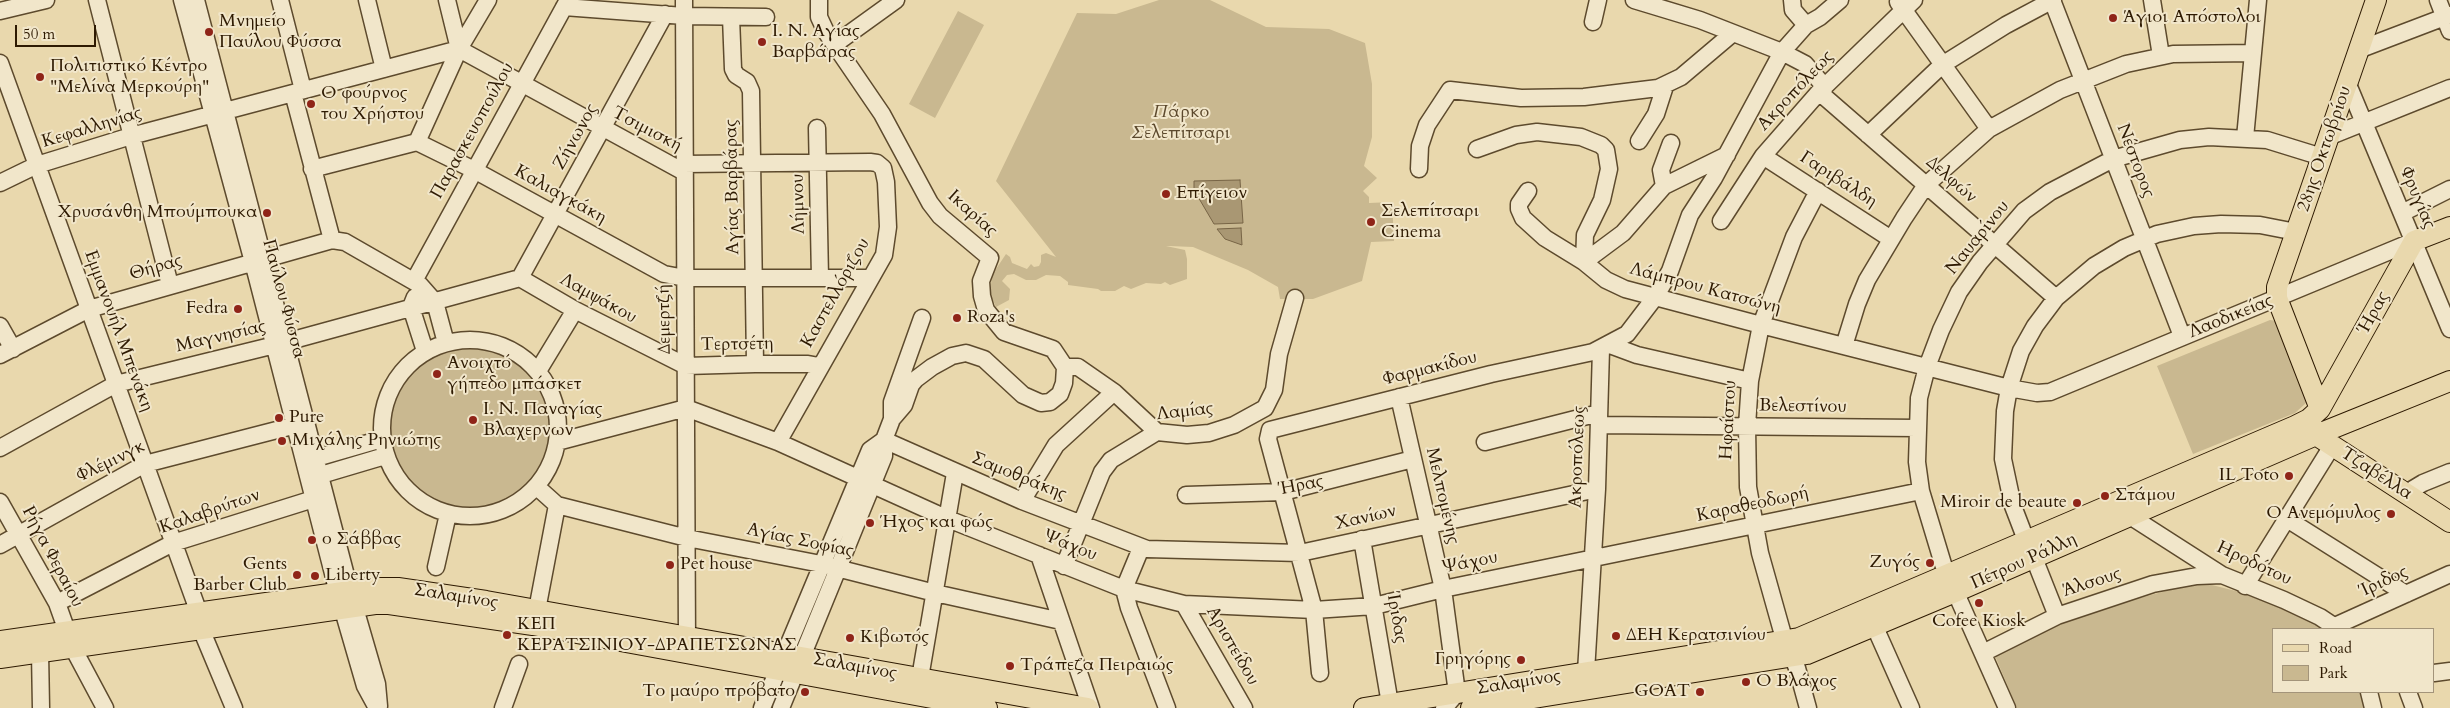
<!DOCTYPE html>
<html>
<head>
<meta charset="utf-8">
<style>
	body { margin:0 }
	#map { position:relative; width:2450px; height:708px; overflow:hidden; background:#e9d8ad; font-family:Cardo,serif }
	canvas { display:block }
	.legend { position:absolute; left:2272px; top:628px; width:162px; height:65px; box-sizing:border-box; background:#f1e6ca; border:1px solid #a3947a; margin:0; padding:6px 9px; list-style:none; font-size:15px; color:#2e1a02 }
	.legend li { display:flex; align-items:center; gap:10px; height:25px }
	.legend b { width:25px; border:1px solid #a3947a }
	.scale { position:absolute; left:15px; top:25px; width:81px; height:22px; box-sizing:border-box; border:2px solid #2e1a02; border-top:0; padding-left:6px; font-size:15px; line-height:18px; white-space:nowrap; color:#2e1a02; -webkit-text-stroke:4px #f1e6ca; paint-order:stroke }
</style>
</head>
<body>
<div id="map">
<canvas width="2450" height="708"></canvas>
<ul class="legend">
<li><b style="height:6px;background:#e9d8ad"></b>Road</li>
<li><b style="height:14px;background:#c9b890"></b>Park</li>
</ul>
<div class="scale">50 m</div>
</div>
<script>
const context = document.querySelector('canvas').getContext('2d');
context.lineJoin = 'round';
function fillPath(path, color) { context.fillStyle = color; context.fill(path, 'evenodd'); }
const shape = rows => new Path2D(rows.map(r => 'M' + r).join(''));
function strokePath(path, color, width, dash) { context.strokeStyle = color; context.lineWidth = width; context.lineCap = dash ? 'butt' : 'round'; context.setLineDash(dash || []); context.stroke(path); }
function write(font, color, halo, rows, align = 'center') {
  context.font = font + ' Cardo,serif'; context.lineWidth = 4; context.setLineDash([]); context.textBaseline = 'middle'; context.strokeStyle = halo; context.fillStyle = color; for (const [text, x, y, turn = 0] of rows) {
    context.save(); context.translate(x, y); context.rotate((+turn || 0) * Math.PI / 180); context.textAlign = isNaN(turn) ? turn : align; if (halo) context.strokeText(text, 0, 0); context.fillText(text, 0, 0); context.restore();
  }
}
fillPath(shape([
	[1159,0,1210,0,1266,27,1329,29,1365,43,1372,84,1372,137,1364,166,1377,178,1363,191,1369,197,1369,203,1392,202,1394,241,1371,242,1362,281,1313,299,1280,299,1278,287,1248,270,1193,247,1169,246,1166,246,1185,250,1187,259,1187,279,1170,285,1165,282,1161,284,1146,283,1131,289,1124,286,1115,291,1101,291,1098,289,1068,285,1068,282,1060,276,1046,275,1036,280,1026,280,1014,274,1007,275,1002,281,1010,289,1009,300,996,307,990,294,992,275,1006,254,1010,257,1012,263,1027,269,1031,264,1034,267,1039,266,1041,262,1041,255,1046,253,1056,257,996,181,1077,13,1116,14],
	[958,11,984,25,935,118,909,104],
	[2270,320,2276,321,2306,395,2306,403,2295,413,2193,454,2157,366],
	'389 426a82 82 0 1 1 164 0a82 82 0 1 1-164 0Z',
	[2191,584,2212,585,2252,595,2301,615,2325,629,2274,629,2274,692,2362,692,2366,708,2017,708,1995,656,2060,620]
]), '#c9b890');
const water = shape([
	[1240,180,1243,223,1214,224,1194,190,1194,181,1240,180],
	[1241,228,1242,245,1225,239,1217,229,1241,228]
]);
fillPath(water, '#a99773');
strokePath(water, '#786546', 1);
const minor = shape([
	[97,0,170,285],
	[182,0,253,262,338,593,365,686,377,708],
	[196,0,350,591,377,684,379,706],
	[280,0,303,90],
	[367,0,384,69],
	[447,0,459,49],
	[684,0,687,637],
	[819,0,819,17,826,32,882,114,930,203,940,216,990,258,981,281,982,296,986,310,1004,332,1053,349,1065,367,1064,383,1060,394,1050,402,1041,403,1023,395,984,359,966,353,952,356,932,367,916,379,911,385,904,405,892,419],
	[1634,0,1700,20,1782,52,1805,64,1825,87],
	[1792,0,1793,10,1806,25,1820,17,1840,0],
	[2052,0,2182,336],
	[2152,0,2161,56],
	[2438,0,2450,31],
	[1898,2,1989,129],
	[564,7,684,16,766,17],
	[0,11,46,0],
	[731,17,733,69,736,75,747,82,751,91,755,364],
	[1593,22,1598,0],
	[835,44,896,0],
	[459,49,684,172],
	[2358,50,2450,15],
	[0,63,199,613],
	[2347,82,2450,329],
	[1819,92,2056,298],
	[293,93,332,240],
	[817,128,820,278],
	[1868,135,1942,65,2006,25,2053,0],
	[2328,137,2450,88],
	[2245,138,2258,0],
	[1639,141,1656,114,1665,86],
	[417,142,474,170,664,274,685,278,869,278],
	[417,142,459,49,488,0],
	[1477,149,1516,135,1537,132,1581,137,1601,145,1606,150,1609,169,1602,200,1585,235,1584,262],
	[1763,156,1891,239],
	[684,164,870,162,877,163,883,168,886,182,888,227,884,255,778,442],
	[312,169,417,142],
	[1419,169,1420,146,1427,125,1450,90,1521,98,1584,97,1658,88,1681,77,1733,33],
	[0,183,37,165,131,136,459,49],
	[1664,186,1661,170,1671,143],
	[1528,191,1519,204,1519,209,1523,218,1545,238,1584,262,1606,280,1625,289,1761,325,2009,388,2037,393,2050,392,2414,241],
	[2402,213,2450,189],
	[1721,221,1763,156,1819,92,1914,0],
	[1584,262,1623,233,1664,186,1727,155],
	[520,278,575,310,686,366,755,364,808,364,819,366],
	[520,278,665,14],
	[414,281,568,0],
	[415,297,411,307,425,351],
	[0,326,13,349],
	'382 428a88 88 0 1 1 176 0a88 88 0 1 1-176 0Z',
	[1610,345,1637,355,1750,381],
	[1844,346,1857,304,1867,280,1904,218,1926,185,1989,129,2060,90,2126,64,2173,54,2253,53],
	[0,355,89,309,332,240,345,242,420,285,435,302,446,343],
	[1065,367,1078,367,1114,392,1157,432],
	[538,371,575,310],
	[1399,397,1443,589,1457,693,1444,708],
	[1600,425,1917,428],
	[884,440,1022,501,1147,549,1300,553,1597,489],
	[557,442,686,408,778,442,948,519,1124,589,1184,604,1314,610,1374,606,1443,589,1921,491],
	[1485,442,1599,413],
	[0,448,116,384,275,345,520,278],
	[316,458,382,439],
	[321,475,385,456],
	[537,487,557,505,687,538,821,564,935,593,1061,621],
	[1186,495,1283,492,1413,459],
	[2408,495,2413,489,2423,483,2450,472],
	[1022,501,1056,445,1114,392],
	[0,502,57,603,73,648,105,708],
	[2130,516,2222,575,2284,600,2320,617,2338,629],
	[2287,519,2406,594],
	[1362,539,1390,704],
	[2026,540,2013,506,2003,459,2005,411,2009,388,2021,351,2035,326,2056,298,2094,266,2124,248,2157,234,2194,226,2221,224,2260,225,2296,232],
	[0,545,145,464,304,423],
	[1141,548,1124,589,1129,608,1167,708],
	[1039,555,1091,708],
	[2034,558,2057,616],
	[1064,566,1102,472,1111,460,1157,432,1187,435,1209,433,1234,425,1265,408,1274,390,1279,354,1295,298],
	[436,567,448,514],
	[2245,586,2332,446],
	[57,603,173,543,323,496],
	[1184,604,1244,708],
	[537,610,557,505],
	[1874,625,1911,708],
	[2335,626,2450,574],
	[201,629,234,708],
	[40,652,41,708],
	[1983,653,2057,616,2153,584,2197,576,2222,575],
	[1586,672,1597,489,1601,349],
	[1320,673,1314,610,1268,439,1270,430,1491,374,1593,352,1627,334,1656,296,1670,271,1690,215,1714,178,1782,52,1806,25],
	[2434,673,2450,671],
	[920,678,955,473],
	[2369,692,2373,708],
	[2408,692,2414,708],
	[503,708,519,664],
	[762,708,870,450,884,440],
	[781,708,884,456,884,440,892,419,892,402,922,318],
	[1808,708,1797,668,1783,635,1760,553,1748,487,1747,426,1750,381,1761,325,1794,237,1818,191],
	[2007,708,1943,564,1921,491,1917,462,1919,398,1927,367,1941,330,1959,292,1980,262,2024,211,2050,192,2113,159,2180,140,2209,137,2267,140,2322,157]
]);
const major = shape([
	[2320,409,2277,298,2277,287,2376,0],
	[2313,427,2316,435,2450,522],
	[0,641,371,588,398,588,486,601,1088,708],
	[0,658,375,604,389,604,533,625,987,708],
	[1364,708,1799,638,2295,426,2309,419,2320,409,2414,241,2450,227],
	[1471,708,1807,654,1955,592,2316,435,2450,381]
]);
strokePath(minor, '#5d4a2d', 19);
strokePath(major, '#2e1a02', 22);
strokePath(minor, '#f1e6ca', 16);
strokePath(major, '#e9d8ad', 20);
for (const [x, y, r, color] of [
	[2113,18,5,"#8f2418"],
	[209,32,5,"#8f2418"],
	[762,42,5,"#8f2418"],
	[40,77,5,"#8f2418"],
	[311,104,5,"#8f2418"],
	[1166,194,5,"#8f2418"],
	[267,213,5,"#8f2418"],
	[1371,222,5,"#8f2418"],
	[238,309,5,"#8f2418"],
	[957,318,5,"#8f2418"],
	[437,374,5,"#8f2418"],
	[279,418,5,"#8f2418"],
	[473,420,5,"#8f2418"],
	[282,441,5,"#8f2418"],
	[2289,476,5,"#8f2418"],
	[2105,496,5,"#8f2418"],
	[2077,503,5,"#8f2418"],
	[2391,514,5,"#8f2418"],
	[870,523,5,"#8f2418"],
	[312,540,5,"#8f2418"],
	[1930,563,5,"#8f2418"],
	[670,565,5,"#8f2418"],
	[297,575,5,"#8f2418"],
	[315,576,5,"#8f2418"],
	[1979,603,5,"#8f2418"],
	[507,635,5,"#8f2418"],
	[1616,636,5,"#8f2418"],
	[850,638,5,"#8f2418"],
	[1521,660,5,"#8f2418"],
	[1010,666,5,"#8f2418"],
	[1746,682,5,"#8f2418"],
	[805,692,5,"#8f2418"],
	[1700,692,5,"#8f2418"]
]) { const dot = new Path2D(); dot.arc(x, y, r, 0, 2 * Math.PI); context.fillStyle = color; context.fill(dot); strokePath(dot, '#f1e6ca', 2); }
write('18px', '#2e1a02', '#f1e6ca', [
	["Άγιοι Απόστολοι",2123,18],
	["Μνημείο",219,22],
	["Παύλου Φύσσα",219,43],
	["Ι. Ν. Αγίας",772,32],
	["Βαρβάρας",772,53],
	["Πολιτιστικό Κέντρο",50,67],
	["\"Μελίνα Μερκούρη\"",50,88],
	["Ο φούρνος",321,94],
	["του Χρήστου",321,115],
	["Επίγειον",1176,194],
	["Σελεπίτσαρι",1381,212],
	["Cinema",1381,233],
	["Χρυσάνθη Μπούμπουκα",257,213,"right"],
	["Fedra",228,309,"right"],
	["Roza's",967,318],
	["Ανοιχτό",447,364],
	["γήπεδο μπάσκετ",447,385],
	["Ι. Ν. Παναγίας",483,410],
	["Βλαχερνων",483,431],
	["Pure",289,418],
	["Μιχάλης Ρηνιώτης",292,441],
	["IL Toto",2279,476,"right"],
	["Στάμου",2115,496],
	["Miroir de beaute",2067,503,"right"],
	["Ο Ανεμόμυλος",2381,514,"right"],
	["Ήχος και φώς",880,523],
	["ο Σάββας",322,540],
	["Ζυγός",1920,563,"right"],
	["Gents",287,565,"right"],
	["Barber Club",287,586,"right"],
	["Pet house",680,565],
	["Liberty",325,576],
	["Cofee Kiosk",1979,622,"center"],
	["ΚΕΠ",517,625],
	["ΚΕΡΑΤΣΙΝΙΟΥ-ΔΡΑΠΕΤΣΩΝΑΣ",517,646],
	["ΔΕΗ Κερατσινίου",1626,636],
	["Κιβωτός",860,638],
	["Γρηγόρης",1511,660,"right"],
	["Τράπεζα Πειραιώς",1020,666],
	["Ο Βλάχος",1756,682],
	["Το μαύρο πρόβατο",795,692,"right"],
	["GOAT",1690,692,"right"]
], 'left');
write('18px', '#2e1a02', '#f1e6ca', [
	["Ακροπόλεως",1796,91,-47],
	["Κεφαλληνίας",92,128,-17],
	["Τσιμισκή",647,130,28],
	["Παρασκευοπούλου",473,131,-61],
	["Ζήνωνος",576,137,-61],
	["28ης Οκτωβρίου",2325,149,-71],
	["Νέστορος",2135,161,69],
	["Γαριβάλδη",1838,180,33],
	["Δελφών",1951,180,41],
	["Αγίας Βαρβάρας",733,187,-91],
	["Καλιαγκάκη",560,195,29],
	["Φρυγίας",2417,198,67],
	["Λήμνου",799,204,-91],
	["Ικαρίας",972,214,42],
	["Ναυαρίνου",1978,238,-51],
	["Θήρας",156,268,-16],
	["Λάμπρου Κατσώνη",1705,289,15],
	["Καστελλόριζου",836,293,-61],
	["Παύλου Φύσσα",283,299,75],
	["Λαμψάκου",598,299,29],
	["Ήρας",2374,313,-61],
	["Λαοδικείας",2231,317,-22],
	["Δεμερτζή",665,319,-91],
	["Εμμανουήλ Μπενάκη",118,331,70],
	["Μαγνησίας",221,337,-13],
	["Τερτσέτη",737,345,-1],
	["Φαρμακίδου",1430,369,-14],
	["Βελεστίνου",1803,407,1],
	["Λαμίας",1185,412,-6],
	["Ηφαίστου",1729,420,-87],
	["Ακροπόλεως",1578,457,-88],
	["Φλέμινγκ",111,462,-26],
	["Τζαβέλλα",2376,474,33],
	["Σαμοθράκης",1019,477,22],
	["Ήρας",1301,486,-11],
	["Μελπομένης",1442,496,77],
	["Καραθεοδωρή",1753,505,-12],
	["Καλαβρύτων",210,512,-19],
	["Χανίων",1366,518,-13],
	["Αγίας Σοφίας",800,541,12],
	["Ψάχου",1070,546,22],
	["Ρήγα Φεραίου",52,557,62],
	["Πέτρου Ράλλη",2024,562,-24],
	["Ψάχου",1470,563,-11],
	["Ηροδότου",2254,564,25],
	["Ίριδος",2384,582,-25],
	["Άλσους",2092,583,-18],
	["Σαλαμίνος",456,597,9],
	["Ίριδας",1396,618,80],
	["Αριστείδου",1232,646,60],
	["Σαλαμίνος",855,667,10],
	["Σαλαμίνος",1519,683,-9]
]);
write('italic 18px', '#5c492d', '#f1e6ca', [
	["Πάρκο",1181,113],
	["Σελεπίτσαρι",1181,134]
]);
</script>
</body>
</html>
